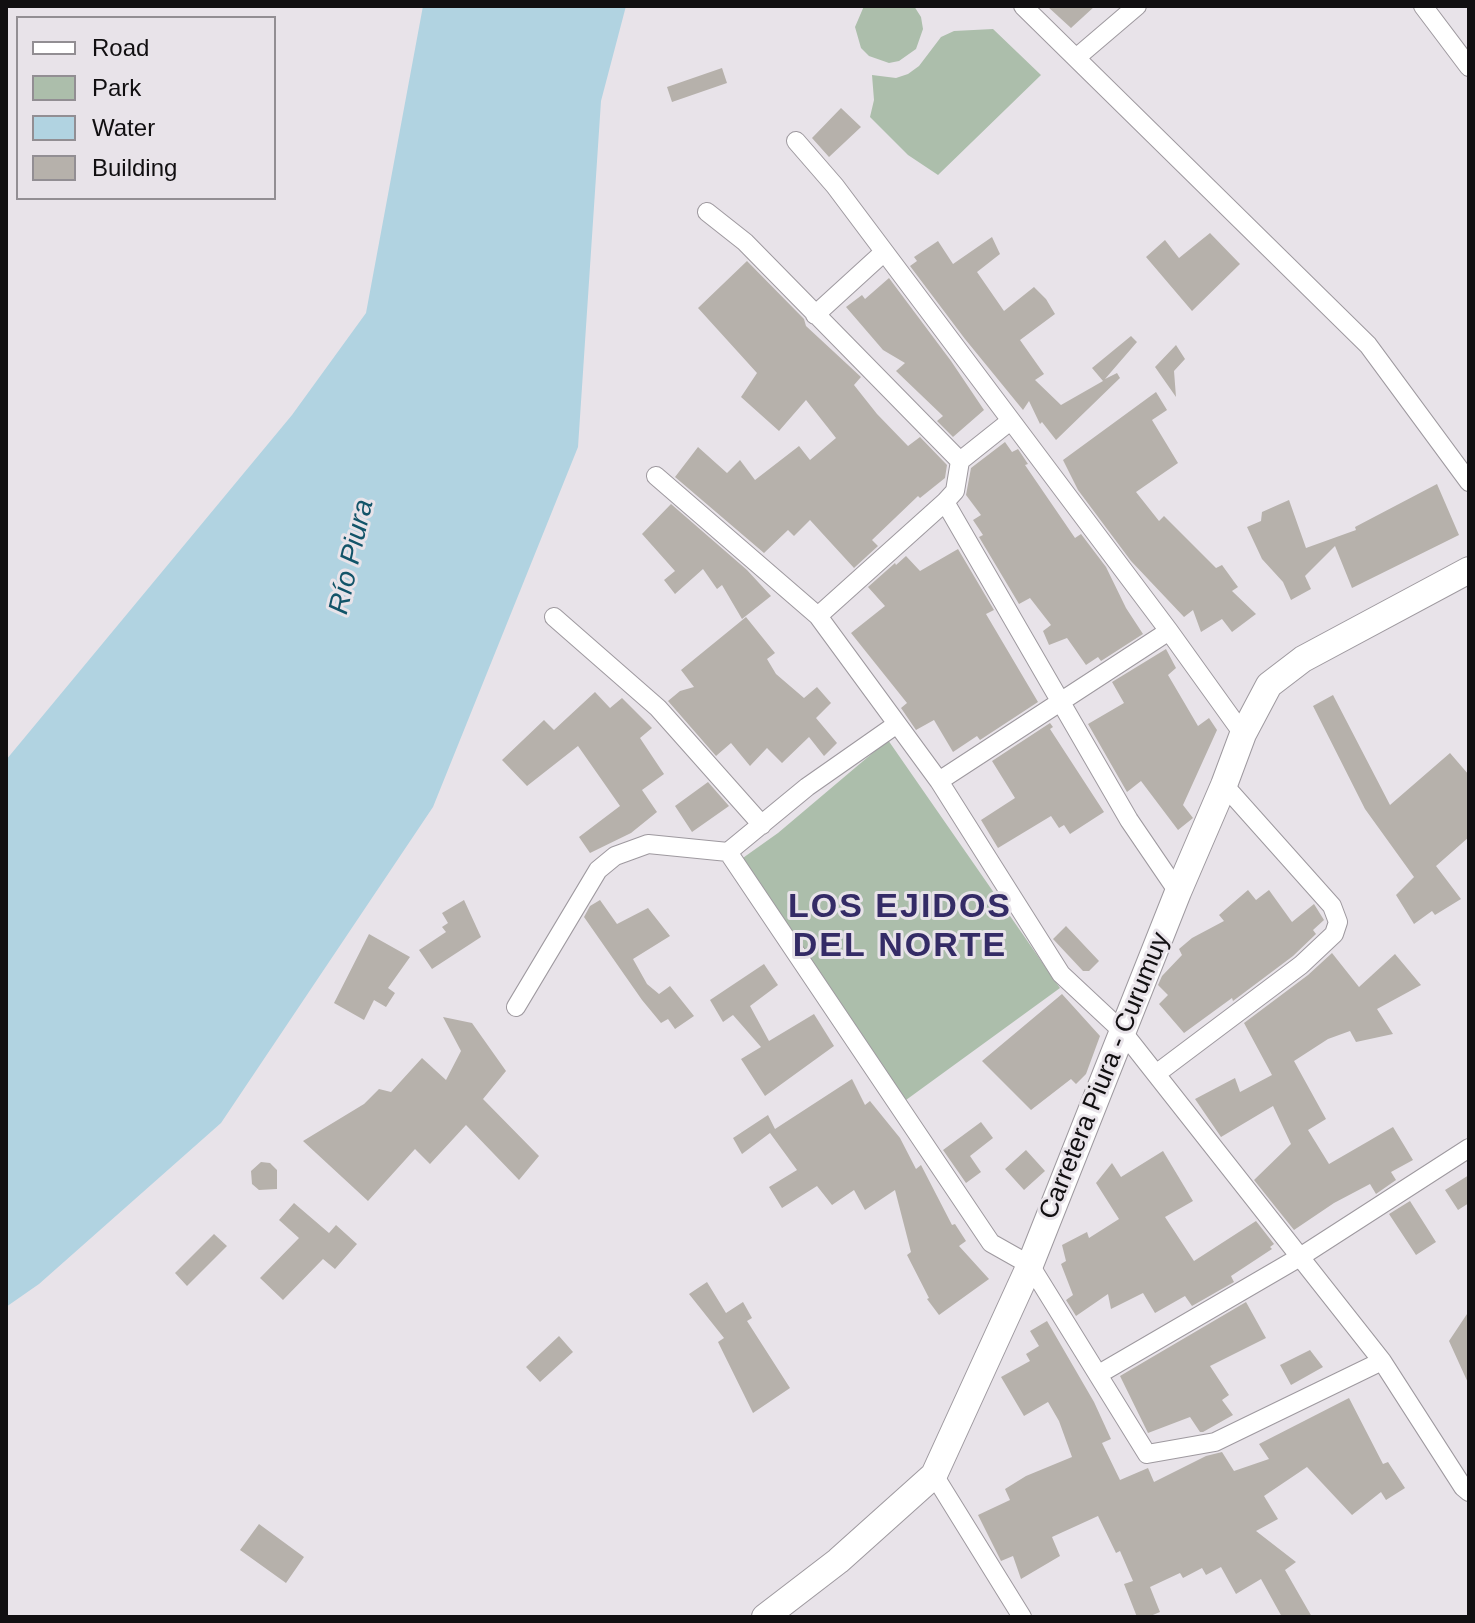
<!DOCTYPE html>
<html>
<head>
<meta charset="utf-8">
<style>
	body { margin:0 }
	#map { position:relative; width:1475px; height:1623px; overflow:hidden; background:#e8e3e9; font-family:Arial,sans-serif }
	canvas { display:block }
	.frame { position:absolute; inset:0; border:8px solid #110f11; pointer-events:none }
	.legend { position:absolute; left:16px; top:16px; width:260px; height:184px; box-sizing:border-box; background:#e8e3e9; border:2px solid #928e93; margin:0; padding:10px 14px; list-style:none; font-size:24px; color:#110f11 }
	.legend li { display:flex; align-items:center; gap:16px; height:40px }
	.legend b { width:40px; border:2px solid #928e93 }
</style>
</head>
<body>
<div id="map">
<canvas width="1475" height="1623"></canvas>
<div class="frame"></div>
<ul class="legend">
<li><b style="height:10px;background:#fff"></b>Road</li>
<li><b style="height:22px;background:#acbeab"></b>Park</li>
<li><b style="height:22px;background:#b1d3e1"></b>Water</li>
<li><b style="height:22px;background:#b6b1ab"></b>Building</li>
</ul>
</div>
<script>
const context = document.querySelector('canvas').getContext('2d');
context.lineJoin = 'round';
function fillPath(path, color) { context.fillStyle = color; context.fill(path, 'evenodd'); }
const shape = rows => new Path2D(rows.map(r => 'M' + r).join(''));
function strokePath(path, color, width, dash) { context.strokeStyle = color; context.lineWidth = width; context.lineCap = dash ? 'butt' : 'round'; context.setLineDash(dash || []); context.stroke(path); }
function write(font, color, halo, rows, align = 'center') {
  context.font = font + ' Arial,sans-serif'; context.lineWidth = 6; context.setLineDash([]); context.textBaseline = 'middle'; context.strokeStyle = halo; context.fillStyle = color; for (const [text, x, y, turn = 0] of rows) {
    context.save(); context.translate(x, y); context.rotate((+turn || 0) * Math.PI / 180); context.textAlign = isNaN(turn) ? turn : align; if (halo) context.strokeText(text, 0, 0); context.fillText(text, 0, 0); context.restore();
  }
}
fillPath(shape([
	[864,6,914,6,921,17,923,29,916,49,899,61,889,63,869,56,861,48,855,27],
	[993,29,1041,75,938,175,908,155,870,117,874,100,872,75,896,78,908,74,919,66,941,37,954,31],
	[888,740,1060,988,906,1100,740,860,778,833]
]), '#acbeab');
fillPath(shape([
	[423,6,626,6,601,101,578,447,433,807,221,1123,39,1284,6,1307,6,760,292,415,366,313]
]), '#b1d3e1');
fillPath(shape([
	[1047,6,1095,6,1071,28],
	[722,68,727,83,672,102,667,87],
	[841,108,861,127,829,157,812,138],
	[1210,233,1240,264,1192,311,1146,257,1165,240,1179,258],
	[992,237,1000,254,977,272,1004,311,1034,287,1046,299,1055,314,1020,340,1044,374,1035,380,1061,405,1103,381,1092,368,1131,336,1137,342,1105,379,1117,373,1120,378,1056,440,1042,422,1040,424,1029,401,1023,410,965,339,910,266,917,261,914,257,938,241,953,264],
	[747,261,804,319,806,326,861,377,854,385,877,414,908,446,920,437,947,465,945,478,920,498,918,496,872,540,878,546,854,568,810,520,794,536,788,530,764,553,675,477,698,447,727,473,740,460,755,480,799,446,810,460,836,438,806,400,779,431,741,397,757,373,698,308],
	[889,278,951,361,984,410,953,437,937,421,943,416,896,371,905,363,883,350,846,307,862,295,865,299],
	[1176,345,1185,359,1174,371,1176,397,1155,367],
	[1156,392,1167,410,1152,420,1178,463,1136,492,1159,521,1164,516,1216,568,1222,565,1238,587,1232,591,1256,614,1232,632,1222,619,1201,632,1193,610,1184,617,1131,561,1078,490,1063,460],
	[1005,442,1012,452,1018,449,1028,464,1025,465,1075,538,1081,534,1106,567,1126,608,1143,634,1101,661,1098,657,1086,665,1067,638,1049,645,1043,631,1051,625,1030,598,1019,604,979,537,983,535,973,520,981,515,966,495,971,468],
	[1437,484,1459,535,1352,588,1335,546,1305,576,1311,589,1291,600,1283,582,1262,559,1247,527,1261,521,1262,512,1289,500,1306,548,1356,530,1355,527],
	[671,504,747,570,771,596,742,619,722,585,717,589,703,569,675,594,664,580,675,571,642,534],
	[958,549,994,610,986,614,1038,702,980,740,977,736,953,752,934,720,916,730,901,708,907,703,851,633,885,606,868,587,895,563,896,565,906,556,920,571],
	[746,617,775,653,767,659,776,674,804,698,817,687,831,703,816,718,837,743,824,756,809,737,782,763,767,748,750,766,731,743,716,756,668,701,680,691,694,687,681,670],
	[1166,649,1176,668,1168,675,1198,726,1209,718,1217,730,1183,805,1193,818,1178,830,1141,781,1127,792,1088,724,1124,703,1112,682],
	[595,692,610,708,622,698,652,728,640,738,664,774,642,790,657,812,631,833,590,853,579,837,620,806,578,746,527,786,502,760,544,720,554,730],
	[1333,695,1390,805,1450,753,1469,775,1469,837,1436,866,1461,899,1435,915,1432,911,1414,924,1396,895,1414,877,1365,809,1313,706],
	[1050,723,1053,727,1050,729,1104,812,1070,834,1064,825,1059,828,1051,816,998,848,981,820,1015,798,992,761],
	[708,782,729,806,692,832,675,806],
	[1248,890,1256,900,1269,890,1292,922,1314,904,1324,920,1313,930,1316,934,1293,956,1233,1001,1232,998,1184,1033,1159,1004,1168,995,1158,985,1162,976,1182,955,1179,949,1192,938,1224,921,1219,915],
	[464,900,481,937,432,969,419,950,446,932,442,927,448,923,442,913],
	[600,900,617,924,648,908,670,936,633,959,647,984,659,994,670,986,694,1016,675,1029,668,1019,661,1023,642,1000,584,917,590,906],
	[1066,926,1099,961,1089,971,1083,971,1053,939],
	[369,934,410,957,388,988,395,993,386,1007,374,1000,364,1020,334,1003],
	[1332,953,1359,987,1395,954,1421,985,1377,1009,1393,1034,1356,1042,1350,1031,1328,1039,1294,1061,1326,1119,1308,1130,1329,1164,1393,1127,1413,1160,1391,1172,1396,1180,1376,1194,1370,1184,1334,1203,1294,1230,1254,1180,1291,1144,1273,1106,1221,1137,1195,1099,1235,1078,1240,1092,1272,1075,1244,1023,1308,975],
	[764,964,778,985,750,1006,769,1041,814,1014,834,1046,765,1096,741,1059,761,1047,733,1015,723,1022,710,1000],
	[1062,994,1100,1036,1086,1074,1076,1084,1071,1079,1031,1110,982,1061],
	[443,1017,472,1023,506,1071,483,1099,539,1156,519,1180,466,1125,430,1164,415,1149,368,1201,303,1141,364,1104,379,1089,391,1092,422,1058,446,1080,461,1051],
	[852,1079,865,1105,870,1101,900,1138,916,1169,921,1165,952,1225,955,1224,966,1241,959,1246,989,1279,939,1315,927,1299,929,1298,907,1255,911,1252,895,1190,865,1210,854,1190,832,1205,817,1186,782,1208,769,1187,797,1170,770,1133,742,1154,733,1138,768,1115,775,1129],
	[981,1122,993,1138,970,1156,981,1172,966,1183,943,1150],
	[1026,1150,1045,1171,1024,1190,1005,1169],
	[1163,1151,1193,1201,1165,1217,1194,1261,1256,1221,1274,1244,1270,1247,1272,1249,1231,1276,1234,1282,1192,1306,1185,1296,1155,1313,1143,1293,1111,1309,1108,1294,1076,1316,1066,1300,1073,1295,1061,1264,1066,1261,1062,1245,1087,1232,1089,1238,1119,1219,1096,1183,1112,1163,1121,1177],
	[261,1162,270,1163,277,1170,277,1189,259,1190,252,1184,251,1171],
	[1469,1175,1469,1203,1458,1210,1445,1190],
	[1410,1201,1436,1242,1416,1255,1389,1214],
	[294,1203,329,1233,336,1225,357,1244,335,1269,323,1259,283,1300,260,1278,299,1238,279,1220],
	[214,1234,227,1246,187,1286,175,1273],
	[707,1282,726,1313,743,1302,752,1318,747,1321,790,1388,753,1413,718,1342,724,1338,689,1294],
	[1246,1302,1266,1338,1210,1366,1229,1395,1222,1400,1233,1415,1203,1432,1200,1432,1190,1417,1148,1433,1120,1376],
	[1469,1311,1469,1385,1449,1341],
	[1047,1321,1094,1402,1111,1439,1102,1443,1120,1480,1148,1468,1154,1482,1206,1456,1222,1452,1234,1471,1269,1459,1259,1444,1349,1398,1383,1464,1388,1462,1405,1488,1386,1500,1381,1492,1352,1515,1307,1467,1264,1496,1278,1519,1256,1531,1296,1562,1285,1570,1312,1617,1282,1617,1261,1579,1236,1594,1221,1567,1206,1575,1202,1568,1183,1578,1180,1573,1150,1587,1160,1612,1148,1617,1137,1617,1124,1584,1133,1581,1120,1551,1116,1553,1098,1516,1052,1537,1060,1556,1021,1579,1013,1556,1001,1561,978,1515,1010,1500,1005,1489,1026,1476,1072,1457,1059,1421,1048,1402,1024,1416,1001,1377,1030,1361,1026,1354,1039,1346,1030,1331],
	[559,1336,573,1352,540,1382,526,1367],
	[1310,1350,1323,1367,1291,1385,1280,1365],
	[259,1524,304,1557,286,1583,240,1550]
]), '#b6b1ab');
const street = shape([
	[1023,6,1368,345,1469,482],
	[1423,6,1469,67],
	[1076,58,1137,6],
	[796,141,835,186,1169,631,1243,734],
	[707,212,745,242,960,461],
	[815,315,883,253],
	[656,476,818,616,939,781,1061,974,1122,1031,1300,1257,1382,1361,1463,1487,1469,1492],
	[945,502,1129,820,1178,892],
	[818,616,945,502,955,491,960,461,1009,422],
	[554,617,658,708,762,825],
	[939,781,1169,631],
	[728,852,991,1243,1030,1265,1147,1454,1215,1442,1382,1361],
	[516,1007,598,870,615,856,648,844,728,852,807,787,897,724],
	[1156,1074,1301,965,1334,934,1338,922,1332,906,1224,785],
	[1099,1374,1300,1257,1469,1148],
	[934,1475,1022,1617]
]);
const secondary = shape([
	[765,1617,838,1561,934,1475,1030,1265,1178,892,1224,785,1243,734,1269,685,1303,659,1469,570]
]);
strokePath(street, '#9e999f', 20);
strokePath(secondary, '#9e999f', 28);
strokePath(street, '#fff', 18);
strokePath(secondary, '#fff', 26);
write('26px', '#110f11', '#e8e3e9', [
	["Carretera Piura - Curumuy",1105,1076,-68]
]);
write('italic 28px', '#125469', '#e8e3e9', [
	["Río Piura",352,557,-77]
]);
context.letterSpacing = '2px';
write('bold 34px', '#342b66', '#e8e3e9', [
	["LOS EJIDOS",900,908],
	["DEL NORTE",900,947]
]);
context.letterSpacing = '0px';
</script>
</body>
</html>
